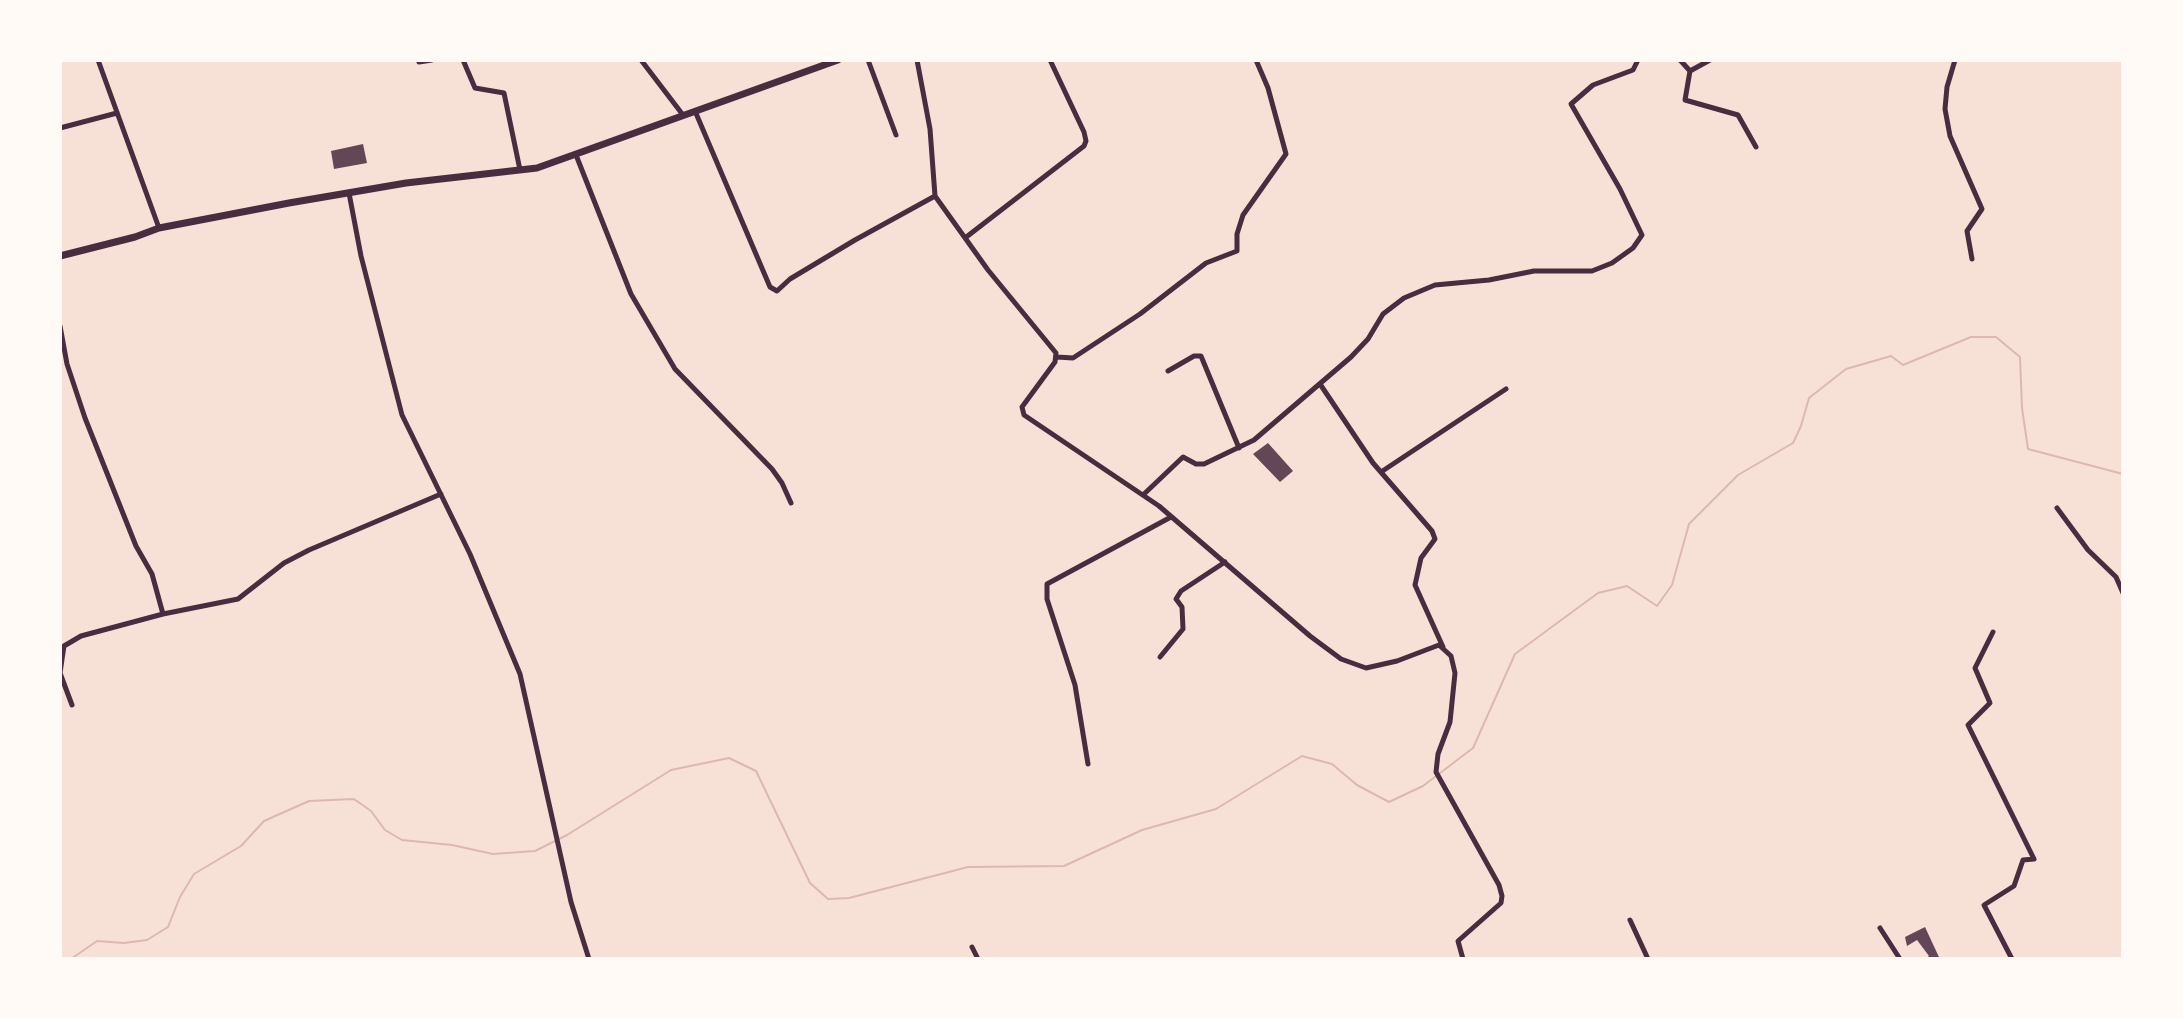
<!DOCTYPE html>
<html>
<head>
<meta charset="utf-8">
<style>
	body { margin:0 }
	#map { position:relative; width:2183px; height:1019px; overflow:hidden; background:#f7e1d7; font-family:"Public Sans",sans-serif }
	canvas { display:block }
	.frame { position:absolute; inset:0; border:62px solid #fffaf5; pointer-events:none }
</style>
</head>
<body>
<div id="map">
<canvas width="2183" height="1019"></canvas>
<div class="frame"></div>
</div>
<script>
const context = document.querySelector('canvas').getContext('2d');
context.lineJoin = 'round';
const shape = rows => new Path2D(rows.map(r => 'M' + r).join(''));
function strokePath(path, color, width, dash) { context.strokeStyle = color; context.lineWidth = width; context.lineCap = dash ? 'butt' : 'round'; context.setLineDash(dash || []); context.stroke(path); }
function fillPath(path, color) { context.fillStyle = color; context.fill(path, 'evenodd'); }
strokePath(shape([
	[71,959,97,941,124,943,147,940,168,927,180,897,194,874,241,846,264,821,309,801,354,799,371,811,385,830,402,840,452,845,493,854,535,851,567,835,671,770,729,758,756,771,810,883,828,899,849,898,968,867,1064,866,1142,830,1216,809,1302,756,1332,764,1357,785,1389,802,1423,786,1473,748,1515,654,1598,593,1627,586,1657,606,1672,585,1689,524,1738,475,1793,443,1801,426,1809,398,1846,369,1891,356,1903,365,1971,337,1996,337,2020,357,2022,408,2028,449,2123,474]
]), '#dcb8b0', 2);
fillPath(shape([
	[363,144,367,163,334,169,331,151],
	[1268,443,1293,471,1280,482,1253,454],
	[1925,927,1938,955,1940,959,1925,959,1929,956,1917,940,1907,946,1905,937]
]), '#644757');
strokePath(shape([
	[98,60,159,228],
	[419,60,419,62,432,60],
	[463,60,475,88,504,93,520,170],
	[641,60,683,115],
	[868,60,896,135],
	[917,60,930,129,935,196,988,270,1056,353,1055,362,1022,407,1024,415,1159,506,1310,636,1341,659,1366,668,1397,661,1439,645,1451,656,1455,673,1450,722,1438,754,1436,772,1499,885,1502,896,1501,903,1458,941,1463,959],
	[1680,60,1690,71,1710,60],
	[1955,60,1947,87,1945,109,1950,136,1982,209,1967,231,1972,259],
	[1690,71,1685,100,1738,115,1756,147],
	[695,111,770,287,777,291,790,279,855,240,935,196],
	[60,128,117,113],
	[576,155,631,294,675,369,772,469,782,483,791,503],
	[349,193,361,256,402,415,470,554,520,674,571,902,589,959],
	[965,238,1084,146,1086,141,1084,132,1050,60],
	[60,326,67,364,85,418,136,546,152,574,163,614,81,636,64,646,60,673,72,705],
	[1057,357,1073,358,1140,314,1206,263,1237,251,1237,234,1243,215,1286,154,1268,88,1256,60],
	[1168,371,1194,356,1201,356,1239,448],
	[1320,384,1373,463,1432,531,1435,539,1421,558,1415,585,1443,647],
	[1381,472,1506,389],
	[1143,495,1183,457,1196,464,1204,464,1254,440,1351,357,1368,339,1383,314,1404,298,1435,285,1489,280,1534,271,1592,271,1612,263,1633,248,1642,235,1620,189,1571,104,1593,85,1633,70,1638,60],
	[2057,508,2088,550,2116,577,2123,593],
	[163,614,238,599,284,563,309,550,441,494],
	[1993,632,1975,668,1990,703,1968,725,2034,859,2023,860,2014,886,1984,905,2012,959],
	[1160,657,1183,629,1182,607,1176,599,1181,591,1225,562],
	[1088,764,1075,685,1047,599,1047,584,1171,517],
	[1630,920,1648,959],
	[1880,928,1900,959],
	[972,947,978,959]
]), '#4a2c40', 5);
strokePath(shape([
	[60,256,135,237,159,228,289,203,406,183,537,168,838,60]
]), '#4a2c40', 7);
</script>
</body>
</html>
